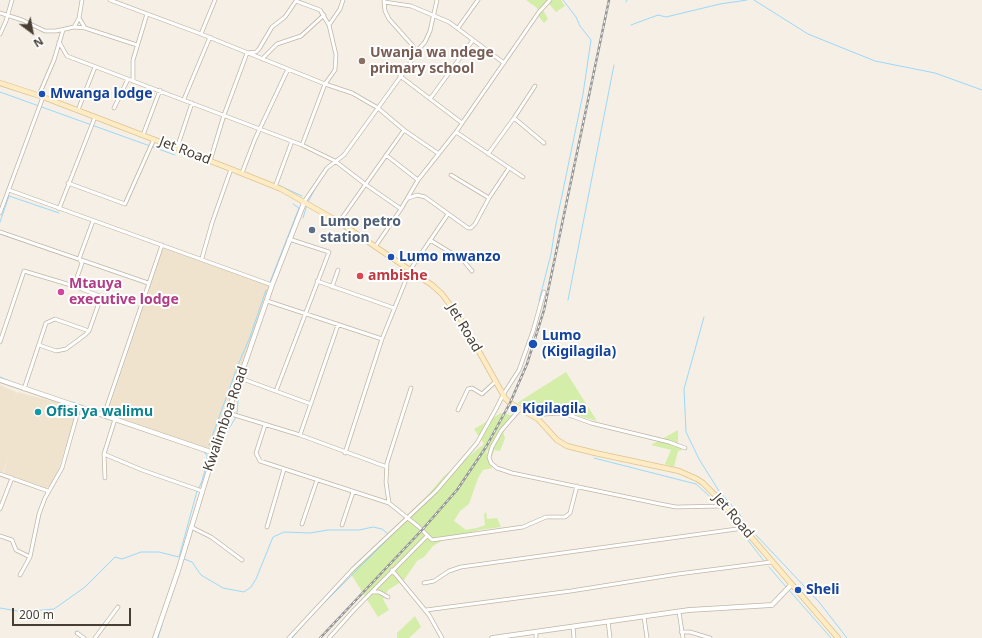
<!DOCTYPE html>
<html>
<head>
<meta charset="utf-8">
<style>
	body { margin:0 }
	#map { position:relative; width:982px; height:638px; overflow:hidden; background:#f5efe5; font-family:"Noto Sans",sans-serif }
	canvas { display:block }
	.north { position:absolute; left:12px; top:12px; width:40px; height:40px; -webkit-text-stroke:3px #fff; paint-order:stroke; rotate:148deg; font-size:11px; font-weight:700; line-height:16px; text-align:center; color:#483e34 }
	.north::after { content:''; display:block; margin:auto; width:14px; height:18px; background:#483e34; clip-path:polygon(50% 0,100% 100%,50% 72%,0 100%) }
	.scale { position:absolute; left:12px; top:608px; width:119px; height:18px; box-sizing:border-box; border:2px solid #483e34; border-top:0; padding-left:5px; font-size:12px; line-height:14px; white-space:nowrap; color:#483e34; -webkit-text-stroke:3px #fff; paint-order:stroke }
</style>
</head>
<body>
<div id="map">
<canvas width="982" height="638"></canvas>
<div class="north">N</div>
<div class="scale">200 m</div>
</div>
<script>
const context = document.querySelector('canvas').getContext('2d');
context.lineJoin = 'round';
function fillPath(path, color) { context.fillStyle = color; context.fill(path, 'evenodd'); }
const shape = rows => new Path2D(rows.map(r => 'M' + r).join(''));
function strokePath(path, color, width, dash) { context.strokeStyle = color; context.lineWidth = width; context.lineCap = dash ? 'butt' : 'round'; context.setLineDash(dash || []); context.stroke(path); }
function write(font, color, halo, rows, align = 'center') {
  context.font = font + ' "Noto Sans",sans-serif'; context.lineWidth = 4; context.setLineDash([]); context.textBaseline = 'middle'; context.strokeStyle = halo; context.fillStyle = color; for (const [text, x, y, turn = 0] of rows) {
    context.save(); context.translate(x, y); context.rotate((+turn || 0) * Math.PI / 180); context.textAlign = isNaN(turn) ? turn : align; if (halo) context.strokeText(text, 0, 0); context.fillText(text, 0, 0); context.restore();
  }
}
fillPath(shape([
	[163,248,270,286,212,450,107,414],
	[0,385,16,392,15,397,17,392,78,408,55,480,46,489,4,473,8,457,3,473,0,472]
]), '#efe3cd');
fillPath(shape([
	[526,0,561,0,565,6,556,12,549,4,543,10,548,19,544,23,539,17,537,8],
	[566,372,597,421,579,416,536,410,517,403],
	[501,413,511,415,513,418,503,432,505,438,500,451,494,450,492,457,485,447,492,468,483,470,478,478,469,504,460,511,454,521,466,530,477,528,485,525,484,514,486,512,487,519,497,518,501,527,479,530,443,540,433,546,424,557,417,561,404,580,388,590,383,599,389,610,378,617,349,571,427,496,444,476,484,444,474,429],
	[678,430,678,443,682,450,678,451,674,467,665,464,671,450,651,445],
	[415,616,421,627,409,638,397,638,397,633]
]), '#d4eea9');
strokePath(shape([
	[754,0,808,34,875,61,935,73,982,90],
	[626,2,627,0],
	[631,25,658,15,666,17,720,4,747,0],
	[0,92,175,155],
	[276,184,302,196],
	[308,202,315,189],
	[303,218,307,205],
	[0,222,9,196,59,213],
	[270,282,299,208,293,204],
	[568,300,614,65],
	[539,301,551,254,555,229,583,94,591,40,580,26,576,17,563,0],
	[704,317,684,389,686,432,699,459,719,491,741,516],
	[0,377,17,384],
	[72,402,98,411],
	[237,414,239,387],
	[209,445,238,365,250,337,266,290],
	[219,445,236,417],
	[594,458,696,484,717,503],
	[199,488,202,481,207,462,207,455,204,452],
	[721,507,737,526],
	[740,530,764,561],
	[756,535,819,602,847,638],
	[184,559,192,562,201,575,223,588,244,592,251,587,256,579,273,537,284,532,310,533,328,530,359,530,373,527,382,529,388,534],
	[769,567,787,588],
	[789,590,831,638],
	[0,608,23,612,54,609,85,587,115,557,122,559,141,552,159,552,179,557,197,491],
	[166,611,183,561],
	[312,615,390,537],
	[158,638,162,625],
	[292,638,298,631]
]), '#9ad9f9', 1);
const minor = shape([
	[82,0,79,18,85,28],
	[110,0,201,34,325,84,352,93,378,108,404,130,439,154],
	[384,1,385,11,389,19,413,46,415,53],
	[384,2,411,6,449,22,504,63],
	[0,13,22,20,45,31,56,31,74,27,85,28,137,45],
	[329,25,340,9,343,0],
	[74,27,79,18],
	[458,28,478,0],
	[0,34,6,21,12,0],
	[201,34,215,0],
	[59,42,67,56,302,145,335,161,365,184,401,209],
	[262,59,277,44,301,36,324,15],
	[400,76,462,123],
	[133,80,133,60,147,14],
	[39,95,54,60,63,30],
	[184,99,210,37],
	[430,99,473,40],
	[114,108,128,79],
	[78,110,95,67],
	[514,118,544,143],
	[456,132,523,177],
	[143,135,160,90],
	[177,148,192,103],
	[488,154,514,118,535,86],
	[386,155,418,180],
	[210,161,224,115,247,53,256,52,259,49,272,27,285,17,296,1,320,10,329,25,336,55,335,70,325,84,302,145],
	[242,173,255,139,288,69],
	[451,175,489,198],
	[68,183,125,204,154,139],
	[275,187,292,141],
	[9,190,272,285],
	[409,198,417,195,425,197,468,228,471,228,475,224,489,198,509,168],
	[304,202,327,168,344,155,409,65,415,53,425,42,430,31,437,0],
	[59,209,95,117],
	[0,213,43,97],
	[339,222,404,130],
	[0,232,148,283],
	[430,240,463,260,472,271],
	[375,247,401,209,418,180,456,132,539,12,550,0],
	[202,258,212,223,231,169],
	[317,281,394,308],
	[74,286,82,263,79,259,93,221],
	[332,287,338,270],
	[267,301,382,339],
	[0,342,24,271,74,286,115,302],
	[39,345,56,351,66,349,85,335,89,331,101,297],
	[240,378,311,404],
	[24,389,46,323,55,319,89,331],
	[276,391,329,252,289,239],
	[520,409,501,431,492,447,489,457,491,463,497,468,512,473,660,504,676,507,724,506],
	[458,410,468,389,472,388,482,394,495,382],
	[228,413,300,435,387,467],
	[104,415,162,245],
	[533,415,559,413,566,414,591,423,669,442,685,448],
	[265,425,256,453,260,461,389,503,419,527,432,540,523,527,546,517,565,517,570,513,577,486],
	[300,435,338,325],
	[345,453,382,339,410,270,448,214],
	[104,454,142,470,202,491],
	[0,474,48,491],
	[105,478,104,454,115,419],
	[389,503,386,482,387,463,411,388],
	[0,509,12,478],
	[302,524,317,480],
	[342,525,353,492],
	[191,527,211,537,242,560],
	[267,527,284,469],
	[0,536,12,540,16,550,30,557],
	[392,570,429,615,442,638],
	[20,575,30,557,39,514,45,498,62,468,79,408],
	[424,583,434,581,449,571,461,567,744,528],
	[372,592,379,592,388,597],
	[426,610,571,591,678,574,771,562],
	[679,612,683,638],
	[644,617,647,638],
	[608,621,610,638],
	[573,627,574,638],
	[536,632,536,638],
	[681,632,690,632,710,638],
	[77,633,84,638],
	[95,638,118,607],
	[289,638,353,569,436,491,477,443,496,409,503,395,519,370,533,331,544,292],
	[329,638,354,610,427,536]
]);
const tertiary = shape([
	[0,380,214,453],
	[155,638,178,571,214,453,272,285,304,203],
	[492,638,689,610,772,605,791,585]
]);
const secondary = shape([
	[0,83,43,97,231,169,281,189,339,222,432,285,442,294,462,321,505,398,510,403,538,419,557,440,567,446,595,453,679,471,697,479,703,483,715,495,838,638]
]);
strokePath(minor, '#c1b6a6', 4.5);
strokePath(tertiary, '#c1b6a6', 5.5);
strokePath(secondary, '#ddc391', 6);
strokePath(minor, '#fff', 3);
strokePath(tertiary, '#fff', 4);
strokePath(secondary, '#ffecc4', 4.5);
const rail = shape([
	[320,638,422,530,457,490,486,447,510,403,527,364,544,310,609,0]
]);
strokePath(rail, '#969696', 2.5);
strokePath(rail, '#fff', 1, [3]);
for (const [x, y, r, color] of [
	[362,61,4,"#8d6e63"],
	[42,94,4,"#1a4fb4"],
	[312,230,4,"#5c6f8a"],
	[391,257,4,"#1a4fb4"],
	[360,276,4,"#e0444e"],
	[61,292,4,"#d1479c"],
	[533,344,5,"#1a4fb4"],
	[514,409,4,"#1a4fb4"],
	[38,412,4,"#0f9aa8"],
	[798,590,4,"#1a4fb4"]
]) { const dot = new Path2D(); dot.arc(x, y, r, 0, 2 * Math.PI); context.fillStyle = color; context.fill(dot); strokePath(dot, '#fff', 1.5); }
write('bold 14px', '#785e54', '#fff', [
	["Uwanja wa ndege",370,53],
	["primary school",370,69]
], 'left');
write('bold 14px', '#164399', '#fff', [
	["Mwanga lodge",50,94],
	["Lumo mwanzo",399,257],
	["Lumo",542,336],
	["(Kigilagila)",542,352],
	["Kigilagila",522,409],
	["Sheli",806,590]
], 'left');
write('14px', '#483e34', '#fff', [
	["Jet Road",185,151,21],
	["Jet Road",464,328,59],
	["Kwalimboa Road",226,419,-71],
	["Jet Road",733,516,49]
]);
write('bold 14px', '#4e5e75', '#fff', [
	["Lumo petro",320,222],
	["station",320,238]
], 'left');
write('bold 14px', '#be3a42', '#fff', [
	["ambishe",368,276]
], 'left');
write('bold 14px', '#b23c85', '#fff', [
	["Mtauya",69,284],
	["executive lodge",69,300]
], 'left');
write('bold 14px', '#0d838f', '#fff', [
	["Ofisi ya walimu",46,412]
], 'left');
</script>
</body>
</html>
